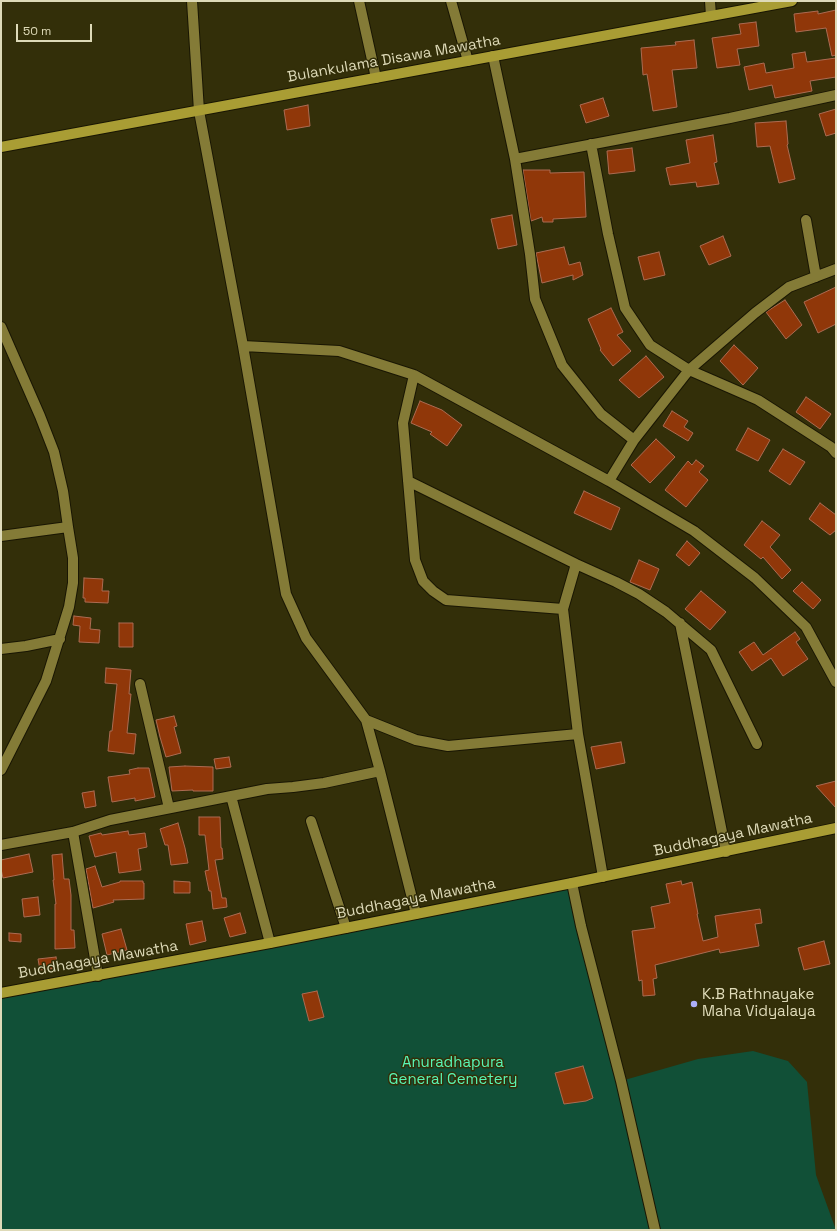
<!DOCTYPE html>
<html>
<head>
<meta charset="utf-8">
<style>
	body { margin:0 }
	#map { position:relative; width:837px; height:1231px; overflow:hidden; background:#332f09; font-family:"Space Grotesk",sans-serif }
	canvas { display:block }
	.frame { position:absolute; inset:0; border:2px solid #dedab8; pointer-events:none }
	.scale { position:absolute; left:16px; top:24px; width:76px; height:18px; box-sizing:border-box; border:2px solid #dedab8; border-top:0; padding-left:5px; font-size:12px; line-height:14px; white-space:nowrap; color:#dedab8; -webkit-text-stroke:3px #332f09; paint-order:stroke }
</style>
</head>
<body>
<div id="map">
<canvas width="837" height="1231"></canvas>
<div class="frame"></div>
<div class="scale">50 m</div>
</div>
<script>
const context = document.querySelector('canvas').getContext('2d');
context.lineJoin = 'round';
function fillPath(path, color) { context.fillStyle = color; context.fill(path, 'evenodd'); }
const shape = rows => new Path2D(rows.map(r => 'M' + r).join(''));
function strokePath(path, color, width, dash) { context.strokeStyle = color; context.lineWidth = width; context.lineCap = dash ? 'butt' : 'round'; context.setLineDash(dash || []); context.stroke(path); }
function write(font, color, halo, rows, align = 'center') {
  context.font = font + ' "Space Grotesk",sans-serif'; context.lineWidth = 3; context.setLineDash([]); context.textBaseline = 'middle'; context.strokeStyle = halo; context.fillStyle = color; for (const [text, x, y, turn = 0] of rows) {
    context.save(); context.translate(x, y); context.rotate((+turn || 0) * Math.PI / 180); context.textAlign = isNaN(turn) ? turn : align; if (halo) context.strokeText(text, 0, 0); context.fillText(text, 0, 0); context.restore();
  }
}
fillPath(shape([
	[572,883,621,1081,698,1059,753,1051,788,1061,807,1082,816,1175,836,1230,1,1230,1,993]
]), '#115037');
const building = shape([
	[836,10,836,55,832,56,826,28,796,32,794,14,818,11,818,14,836,10],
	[756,22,759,46,737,49,740,65,717,68,712,38,741,34,739,24,756,22],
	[694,40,697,68,672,70,677,107,653,111,647,74,643,75,641,48,676,45,675,42,694,40],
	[805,52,807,62,836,58,836,77,810,81,812,91,775,98,772,85,749,90,744,67,764,63,766,73,794,68,792,54,805,52],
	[603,98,609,116,586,123,580,105,603,98],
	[308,105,310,126,287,130,284,110,308,105],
	[836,109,836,133,826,136,819,114,836,109],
	[786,121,788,144,787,145,795,179,779,183,770,146,757,147,755,123,786,121],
	[713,135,717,162,714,163,719,184,697,187,696,182,670,185,666,168,690,163,686,140,713,135],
	[632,148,635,171,609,174,607,151,632,148],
	[523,170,550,170,550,173,584,172,586,217,553,219,553,222,543,222,542,217,531,221,523,170],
	[512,215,517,245,498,249,491,219,512,215],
	[723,236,731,256,709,265,700,246,723,236],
	[564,247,569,265,580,262,583,275,573,280,573,275,542,283,536,253,564,247],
	[659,252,665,275,644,280,638,257,659,252],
	[836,287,836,324,818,333,804,302,836,287],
	[785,300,802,325,786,339,766,312,785,300],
	[611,308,623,332,617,335,631,351,613,366,600,350,601,349,588,319,611,308],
	[734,345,758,368,743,385,720,361,734,345],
	[646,356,664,377,639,398,619,380,646,356],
	[806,397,831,414,820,429,796,412,806,397],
	[420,401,442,410,462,425,447,446,430,434,432,432,411,423,420,401],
	[672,411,688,421,684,427,693,433,688,441,663,426,672,411],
	[748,428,770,440,758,461,736,450,748,428],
	[656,439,675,457,650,483,631,465,656,439],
	[783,449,805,462,790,485,769,471,783,449],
	[696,460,704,466,699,472,708,480,686,507,665,490,688,461,692,465,696,460],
	[584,491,620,508,611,530,574,513,584,491],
	[820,503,836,515,836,530,830,535,809,519,820,503],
	[762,521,780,535,770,547,791,570,782,579,763,557,761,559,744,545,762,521],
	[687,541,700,553,689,566,676,555,687,541],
	[639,560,659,569,650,590,630,582,639,560],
	[84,578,103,579,102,591,109,591,108,603,85,602,85,598,83,598,84,578],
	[802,582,821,600,813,609,793,591,802,582],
	[701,591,726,612,710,630,685,609,701,591],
	[74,616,91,618,90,629,100,630,99,643,79,642,80,626,73,625,74,616],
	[119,623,133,623,133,647,119,647,119,623],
	[795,632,800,639,796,642,808,659,783,676,771,658,752,671,739,652,754,642,763,655,795,632],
	[106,668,131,670,129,694,131,694,127,733,136,734,134,754,108,751,110,731,112,731,117,684,105,683,106,668],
	[174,716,177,726,174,727,181,753,166,757,160,737,156,720,174,716],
	[621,742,625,763,596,769,591,747,621,742],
	[229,757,231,767,216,769,214,759,229,757],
	[185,766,213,767,213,791,193,791,193,790,172,791,169,767,185,766],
	[138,768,149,768,155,797,135,801,135,798,112,802,108,777,130,774,129,770,138,768],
	[836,781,836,808,816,786,836,781],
	[94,791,96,806,85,808,82,793,94,791],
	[199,817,220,817,221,848,222,848,223,859,215,860,222,898,226,898,227,907,213,909,211,891,209,891,205,871,209,870,205,835,199,835,199,817],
	[178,823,185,848,188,863,171,865,168,845,165,845,160,829,178,823],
	[128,831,129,835,145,833,147,847,138,849,141,870,119,873,116,852,95,857,89,836,101,833,102,835,128,831],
	[29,854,33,872,3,878,1,869,1,860,29,854],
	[62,854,64,879,69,879,71,895,71,930,74,930,75,948,55,949,55,904,56,904,53,880,54,880,52,855,62,854],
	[95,866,102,887,120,882,120,881,143,881,143,883,144,883,144,899,113,900,114,902,93,908,86,869,95,866],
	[174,881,190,882,190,893,174,893,174,881],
	[681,881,682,885,692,882,698,914,697,914,703,941,718,937,715,916,760,909,762,923,755,924,759,946,720,953,719,949,655,965,657,978,653,979,655,995,643,996,642,980,639,981,632,931,655,928,651,907,670,903,666,884,681,881],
	[38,897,40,915,24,917,22,899,38,897],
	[240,913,246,933,230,937,224,918,240,913],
	[202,921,206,941,190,945,186,924,202,921],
	[121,929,127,950,107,955,102,934,121,929],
	[9,933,21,934,21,942,9,941,9,933],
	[824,941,830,964,804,970,798,948,824,941],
	[56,957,58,968,40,970,38,959,56,957],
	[317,991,324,1017,309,1021,302,994,317,991],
	[583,1066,593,1098,586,1101,564,1104,555,1073,583,1066]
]);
fillPath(building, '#903709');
strokePath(building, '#ac6b52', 1);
const minor = shape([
	[192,1,199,111,243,346,286,594,306,638,366,720,380,771,416,914],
	[359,1,376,78],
	[451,1,468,61],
	[710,1,711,16],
	[493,56,515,159,530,254,535,299,562,365,601,414,634,440],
	[591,144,608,234,625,308,650,345,689,370,758,400,831,447,836,453],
	[515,159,730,118,836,95],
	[806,220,816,277],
	[1,327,40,416,54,452,63,491,68,527,73,558,73,583,69,607,46,681,1,770],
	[243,346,339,351,414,375,609,481,694,531,755,578,806,627,836,682],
	[414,375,403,423,415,560,423,581,433,591,446,600,563,609],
	[408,481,576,564,616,582,639,594,666,612,711,650,757,744],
	[609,481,634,440,689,370,755,313,789,287,836,269],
	[1,536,68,527],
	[576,564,563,609,578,734,603,877],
	[680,623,726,852],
	[1,649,26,646,60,639],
	[140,684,169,808],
	[366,720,416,740,448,746,578,734],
	[231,796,270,943],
	[311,821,346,928],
	[73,832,98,976],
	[1,845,73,832,110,820,267,789,293,787,324,783,380,771],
	[572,883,581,926,621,1081,655,1230]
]);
const major = shape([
	[1,147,792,1],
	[1,993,270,943,572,883,836,828]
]);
strokePath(minor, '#191603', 12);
strokePath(major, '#191603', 12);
strokePath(minor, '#847b37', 10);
strokePath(major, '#a99d34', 10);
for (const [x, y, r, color] of [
	[694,1004,4,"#adaffb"]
]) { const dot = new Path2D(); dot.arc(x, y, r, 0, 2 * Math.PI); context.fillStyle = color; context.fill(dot); strokePath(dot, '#332f09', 1.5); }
write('15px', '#dedab8', '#332f09', [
	["Bulankulama Disawa Mawatha",394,59,-10],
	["Buddhagaya Mawatha",733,835,-12],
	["Buddhagaya Mawatha",416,899,-11],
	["Buddhagaya Mawatha",98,960,-10]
]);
write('15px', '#dedab8', '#332f09', [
	["K.B Rathnayake",702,995],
	["Maha Vidyalaya",702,1012]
], 'left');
write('15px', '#59f6b5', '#332f09', [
	["Anuradhapura",453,1063],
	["General Cemetery",453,1080]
]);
</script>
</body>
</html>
